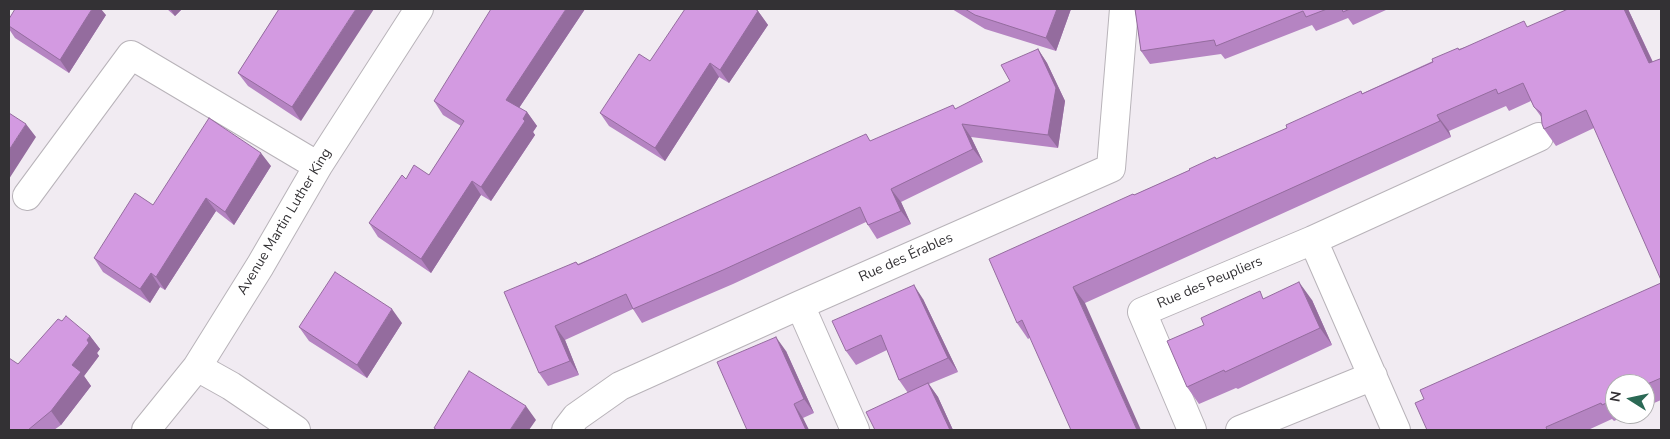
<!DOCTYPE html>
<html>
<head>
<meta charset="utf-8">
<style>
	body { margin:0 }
	#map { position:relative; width:1670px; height:439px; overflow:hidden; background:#f1ebf2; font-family:"Nunito Sans",sans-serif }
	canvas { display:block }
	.frame { position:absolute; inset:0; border:10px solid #333134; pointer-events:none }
	.north { position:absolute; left:1605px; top:374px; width:50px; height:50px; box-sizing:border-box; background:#fff; border:1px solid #adadae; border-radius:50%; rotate:280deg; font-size:14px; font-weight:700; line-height:20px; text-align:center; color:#333134 }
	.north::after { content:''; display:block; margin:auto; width:18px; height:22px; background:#2b6955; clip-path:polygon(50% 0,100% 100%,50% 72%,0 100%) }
</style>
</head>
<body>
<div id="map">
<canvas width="1670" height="439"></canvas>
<div class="frame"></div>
<div class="north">N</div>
</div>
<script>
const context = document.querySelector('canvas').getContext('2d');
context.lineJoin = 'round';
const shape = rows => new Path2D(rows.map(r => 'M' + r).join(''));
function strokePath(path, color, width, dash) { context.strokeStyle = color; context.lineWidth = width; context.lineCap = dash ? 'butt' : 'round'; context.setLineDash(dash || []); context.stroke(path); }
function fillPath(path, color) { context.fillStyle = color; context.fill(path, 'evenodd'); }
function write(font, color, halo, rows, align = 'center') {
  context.font = font + ' "Nunito Sans",sans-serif'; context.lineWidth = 4.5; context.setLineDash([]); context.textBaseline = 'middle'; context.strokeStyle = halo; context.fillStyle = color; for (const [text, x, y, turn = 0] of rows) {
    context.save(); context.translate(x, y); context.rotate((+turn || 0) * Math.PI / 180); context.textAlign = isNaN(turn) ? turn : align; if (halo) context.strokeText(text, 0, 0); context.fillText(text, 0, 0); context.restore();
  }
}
const minor = shape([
	[27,196,131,55,318,166],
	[800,305,855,430],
	[197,367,231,386,296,430],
	[146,430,197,367,260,266,318,166,419,9],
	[566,430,576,417,620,386,800,305,1111,168,1124,9],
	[1192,430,1142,312,1313,240],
	[1240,430,1373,376],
	[1396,430,1313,240,1539,137]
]);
strokePath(minor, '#b8b3b9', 30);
strokePath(minor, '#fff', 28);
fillPath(shape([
	[167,9,182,9,175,16],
	[279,9,301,121,248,86,238,73],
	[585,9,519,108,527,112,537,126,533,132,535,135,491,201,481,195,431,273,378,237,369,223,406,179,429,175,461,126,443,115,434,101],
	[952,9,1071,9,1056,51,985,29],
	[1135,9,1386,9,1386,10,1353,25,1348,18,1316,31,1312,25,1225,59,1221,54,1150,64,1141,51],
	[1628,9,1653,62,1594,128,1556,146,1544,129,1542,118,1534,107,1531,101,1509,111,1506,106,1449,131,1451,137,1085,303,1028,339,1017,323,1134,195,1190,170,1215,157,1217,159,1287,128,1459,49,1528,27],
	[758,11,768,25,729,83,719,77,665,161,609,126,600,113,650,61],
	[106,15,69,73,15,38,9,29,9,19],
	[1038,49,1047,63,1065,101,1058,148,971,137,983,162,901,202,911,224,877,239,868,225,866,222,733,284,642,323,633,309,565,340,579,375,548,386,539,373,576,262,578,264,871,141,956,109,1010,81],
	[271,166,234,225,216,211,165,290,160,287,150,303,103,272,94,258,153,205],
	[1661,283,1661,400,1645,407,1645,384,1615,384,1615,414,1630,414,1614,421,1612,419,1588,430,1427,430,1424,399],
	[1265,298,1312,300,1332,345,1238,389,1236,388,1199,404,1187,387],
	[923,299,958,372,929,384,938,397,953,430,875,430,908,393,899,380,887,350,856,365,846,351],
	[62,321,90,336,100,349,97,353,99,356,84,376,91,386,61,425,54,430,9,430,18,364],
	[402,323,367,378,309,341,299,327],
	[786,351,814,413,803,418,809,430,747,430]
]), '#b584c2');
fillPath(shape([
	[92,9,101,9,106,15,69,73,60,60],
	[170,9,182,9,175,16],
	[356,9,374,9,301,121,292,107],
	[566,9,585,9,515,114,506,100],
	[1057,9,1071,9,1056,51,1046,38],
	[1624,9,1628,9,1661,80,1649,63],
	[758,11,768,25,729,83,720,70],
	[1038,49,1047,63,1065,101,1058,148,1048,135],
	[710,63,719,77,665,161,655,148],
	[527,112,537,126,533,132,535,135,491,201,481,187],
	[1437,115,1449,131,1451,137,1440,121],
	[26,124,36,137,9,179,9,150],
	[962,124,971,137,983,162,973,149],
	[261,153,271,166,234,225,225,212],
	[472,181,481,195,431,273,421,259],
	[891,189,901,202,911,224,901,211],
	[206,198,216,211,165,290,156,277],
	[151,273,160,287,150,303,140,289],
	[1299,282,1312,300,1332,345,1320,328],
	[914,285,923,299,958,372,948,358],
	[1073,287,1085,303,1141,430,1137,430],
	[392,309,402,323,367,378,357,365],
	[555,326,565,340,579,375,570,361],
	[90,336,100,349,97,353,99,356,84,376,91,386,61,425,51,411,72,365],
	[776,337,786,351,814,413,804,399],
	[928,383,938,397,953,430,950,430],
	[794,404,803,418,809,430,806,430],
	[526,406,536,420,529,430,510,430]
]), '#946c9e');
const building = shape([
	[15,9,92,9,60,60,9,26,9,19,15,9],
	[279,9,356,9,292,107,238,73,279,9],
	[491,9,566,9,506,100,527,112,523,119,525,121,481,187,472,181,421,259,369,223,402,175,406,179,414,165,429,175,464,121,434,101,491,9],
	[685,9,755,9,758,11,720,70,710,63,655,148,600,113,639,54,650,61,685,9],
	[965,9,1057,9,1046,38,975,15,965,9],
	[1135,9,1327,9,1306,17,1303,11,1216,46,1214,40,1141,51,1135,9],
	[1342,9,1350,9,1343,12,1342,9],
	[1568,9,1624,9,1649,63,1660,59,1661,61,1661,280,1586,110,1544,129,1542,124,1541,113,1534,107,1523,83,1498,94,1496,89,1437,115,1440,121,1073,287,1137,430,1071,430,1022,320,1017,323,989,259,1133,194,1134,195,1190,170,1189,169,1215,157,1216,159,1287,128,1286,125,1361,91,1362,94,1433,62,1432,59,1458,48,1459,50,1524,21,1527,27,1568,9],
	[1038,49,1056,88,1048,135,962,124,973,149,891,189,901,211,868,225,860,207,723,270,633,309,626,294,555,326,570,361,539,373,504,292,576,262,578,265,866,134,870,141,953,105,955,109,1010,81,1001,65,1038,49],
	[9,113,26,124,9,150,9,113],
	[209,118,261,153,225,212,206,198,156,277,151,273,140,289,94,258,135,193,153,205,209,118],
	[335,272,392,309,357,365,299,327,335,272],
	[1299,282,1320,328,1225,372,1224,370,1187,387,1167,341,1204,325,1201,318,1260,291,1263,299,1299,282],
	[1661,283,1661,378,1645,385,1645,384,1615,384,1615,399,1602,405,1601,403,1546,427,1547,430,1427,430,1415,403,1424,399,1420,390,1661,283],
	[914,285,948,358,899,380,881,335,846,351,832,321,914,285],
	[66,316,90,336,87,340,89,343,72,365,81,372,51,411,28,430,9,430,9,358,18,364,58,319,62,321,66,316],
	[776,337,804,399,794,404,806,430,747,430,717,362,776,337],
	[469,371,526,406,510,430,437,430,434,428,469,371],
	[928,383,950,430,875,430,866,412,928,383]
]);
fillPath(building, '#d39ae1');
strokePath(building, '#946c9e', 1);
write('14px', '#333134', '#fff', [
	["Avenue Martin Luther King",285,222,-59],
	["Rue des Érables",906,258,-24],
	["Rue des Peupliers",1210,283,-23]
]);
</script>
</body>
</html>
